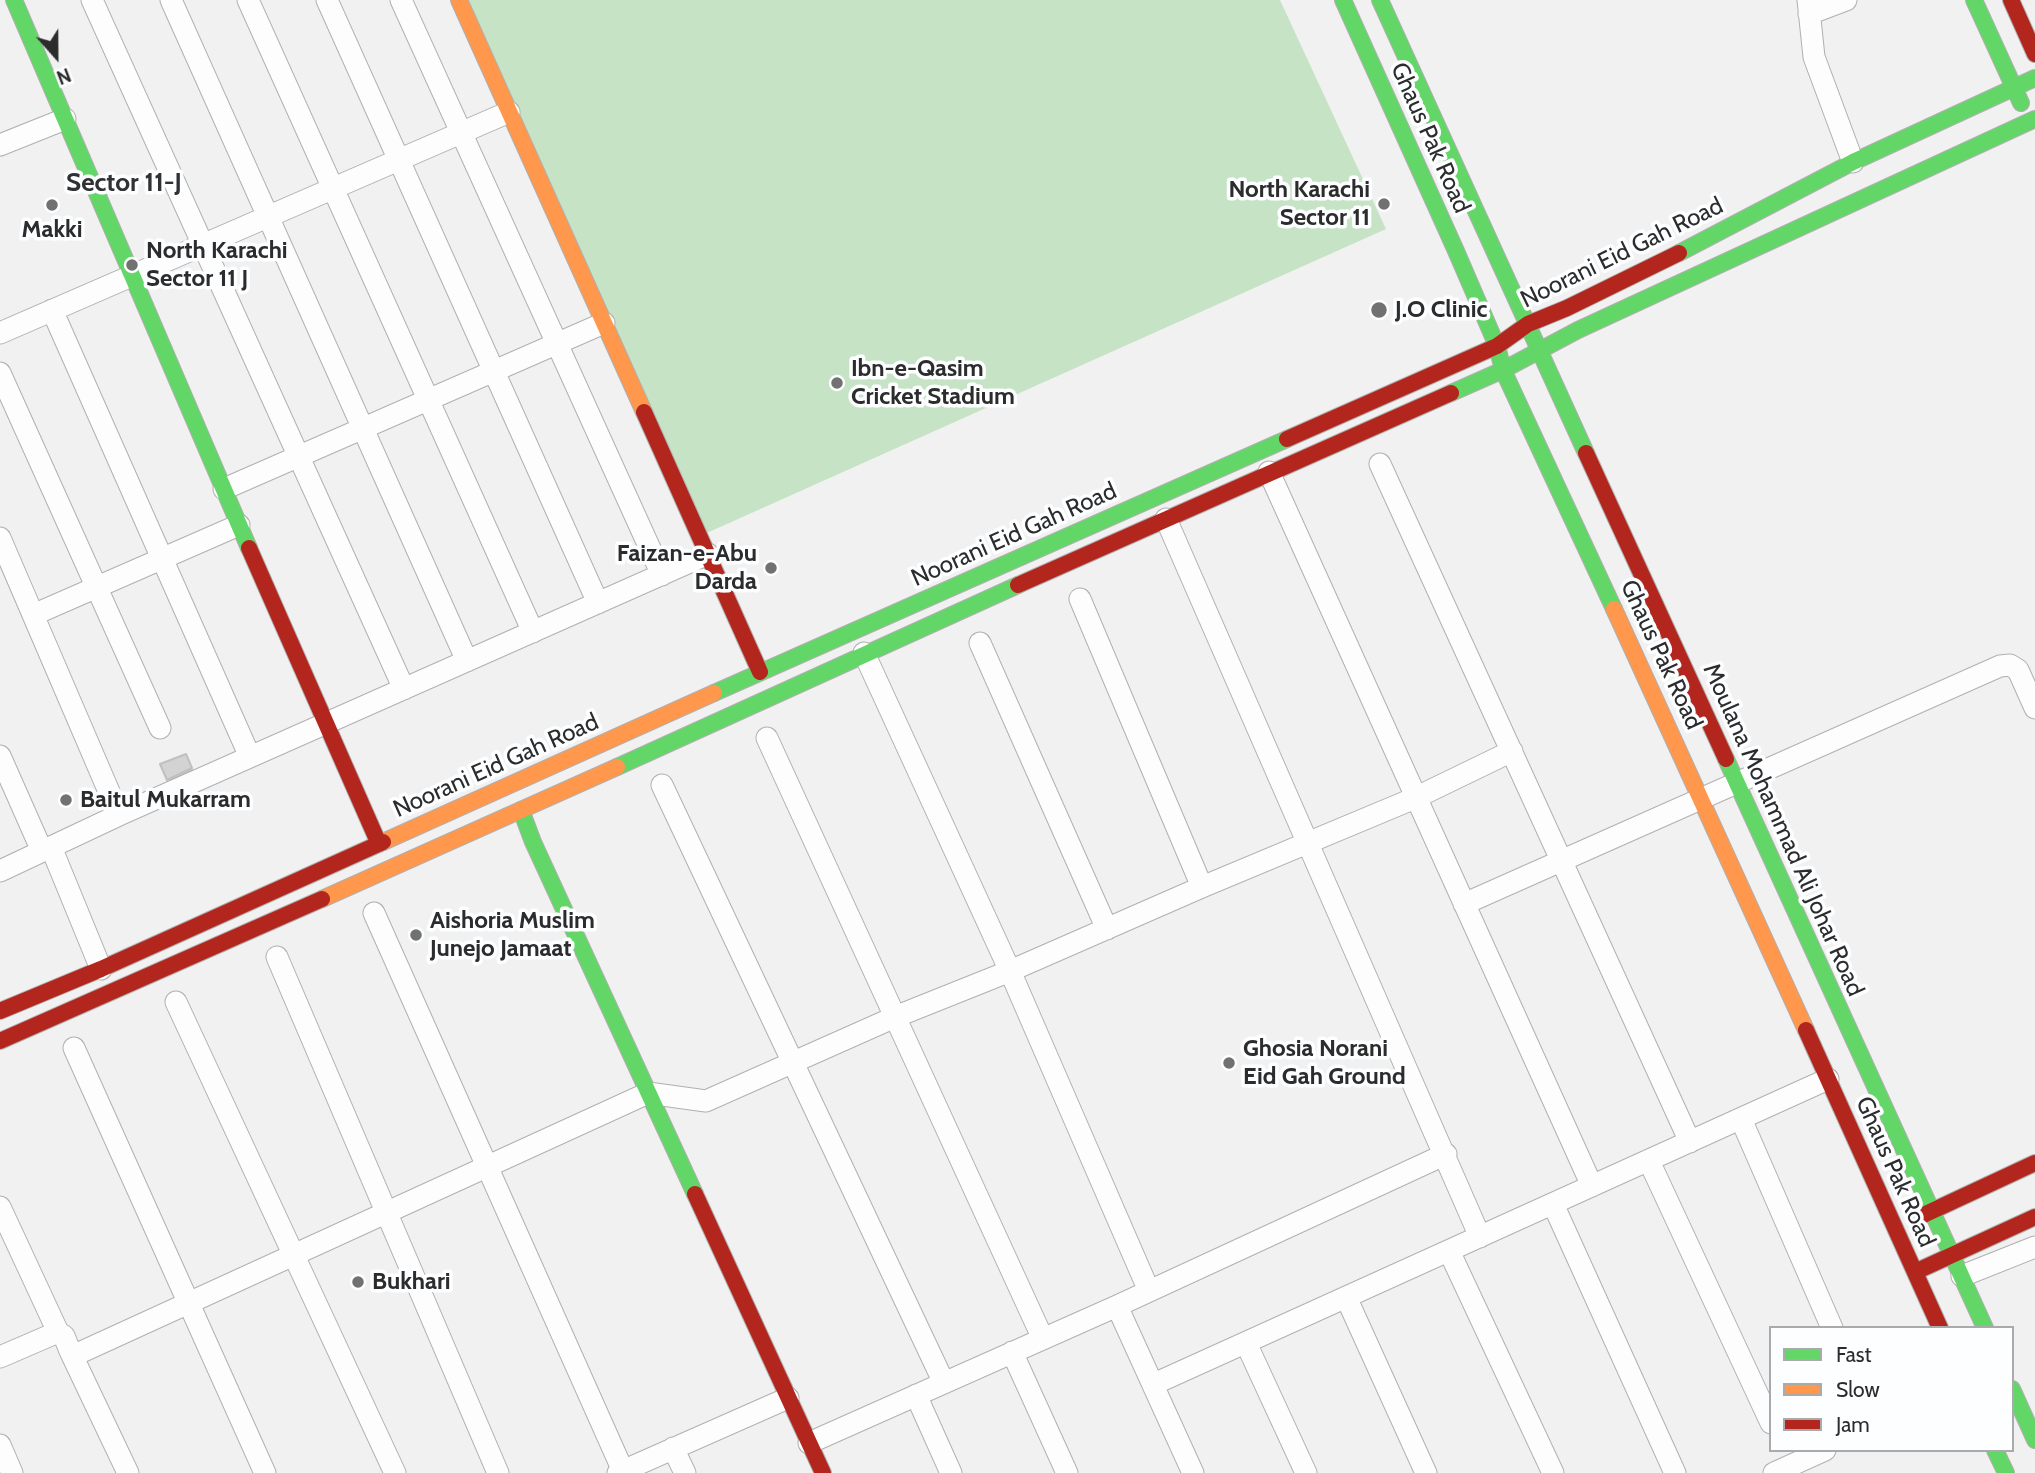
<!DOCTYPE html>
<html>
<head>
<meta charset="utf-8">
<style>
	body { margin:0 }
	#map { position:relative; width:2035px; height:1473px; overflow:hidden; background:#f1f1f1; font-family:Cabin,sans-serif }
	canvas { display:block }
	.legend { position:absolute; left:1769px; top:1326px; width:245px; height:126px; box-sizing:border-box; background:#fdfeff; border:2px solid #a9aaab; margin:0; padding:9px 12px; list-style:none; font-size:21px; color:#2c2c2d }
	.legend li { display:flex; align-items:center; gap:14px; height:35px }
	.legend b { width:35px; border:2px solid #a9aaab }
	.north { position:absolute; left:21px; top:21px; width:70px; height:70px; -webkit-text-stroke:5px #fdfeff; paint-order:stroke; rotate:159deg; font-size:19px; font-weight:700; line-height:28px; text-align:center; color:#2c2c2d }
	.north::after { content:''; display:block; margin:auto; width:24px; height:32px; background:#2c2c2d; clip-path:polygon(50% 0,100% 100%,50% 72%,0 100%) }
</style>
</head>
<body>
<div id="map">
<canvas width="2035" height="1473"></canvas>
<ul class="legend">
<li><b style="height:9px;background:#63d668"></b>Fast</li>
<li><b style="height:9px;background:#ff974d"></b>Slow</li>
<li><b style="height:9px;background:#b3261e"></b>Jam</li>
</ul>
<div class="north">N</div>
</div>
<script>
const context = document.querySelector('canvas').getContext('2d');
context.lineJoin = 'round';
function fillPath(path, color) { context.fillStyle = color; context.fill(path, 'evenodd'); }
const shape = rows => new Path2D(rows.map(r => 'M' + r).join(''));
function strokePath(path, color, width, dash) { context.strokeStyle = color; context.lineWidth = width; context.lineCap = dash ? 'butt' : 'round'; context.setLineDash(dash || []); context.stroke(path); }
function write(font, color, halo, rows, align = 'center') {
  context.font = font + ' Cabin,sans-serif'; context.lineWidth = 7; context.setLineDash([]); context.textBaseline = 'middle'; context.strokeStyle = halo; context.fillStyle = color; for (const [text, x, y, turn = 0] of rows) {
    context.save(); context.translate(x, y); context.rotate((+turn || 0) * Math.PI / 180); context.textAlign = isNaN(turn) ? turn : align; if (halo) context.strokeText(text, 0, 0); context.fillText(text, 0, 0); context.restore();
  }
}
fillPath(shape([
	[459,0,1280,0,1386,229,700,536]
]), '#c6e3c5');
fillPath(shape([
	[185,756,195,773,172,783,168,779]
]), '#0003');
const building = shape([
	[186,754,192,768,167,780,160,764,186,754]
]);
fillPath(building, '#d3d3d3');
strokePath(building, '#c0c0c0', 2);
const street = shape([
	[92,0,404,689],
	[171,0,467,661],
	[248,0,533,632],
	[327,0,598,603],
	[401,0,662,575],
	[1808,0,1814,57,1853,162],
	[1809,14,1846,0],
	[0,145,65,119],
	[52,310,250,757],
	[0,333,509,112],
	[0,373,160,728],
	[1380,464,1690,1142],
	[1269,472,1592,1186],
	[224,489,604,323],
	[1166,519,1480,1237],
	[0,538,119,815],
	[1080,599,1202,887],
	[33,615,239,525],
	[980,643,1107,929],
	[864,653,1010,971,1149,1291],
	[767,738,1043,1339],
	[0,756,42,851],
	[662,785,944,1383],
	[51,847,101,969],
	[0,871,119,815,708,554],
	[1464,904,2000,666,2010,665,2018,670,2035,708],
	[374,913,623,1471],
	[277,957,498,1473],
	[176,1002,395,1473],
	[74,1048,265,1473],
	[1741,1119,1832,1328],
	[1649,1161,1771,1423],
	[1553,1204,1675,1473],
	[0,1207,58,1332],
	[1449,1251,1553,1473],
	[1962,1276,2035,1247],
	[1346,1297,1426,1473],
	[1117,1306,1193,1473],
	[1246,1343,1306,1473],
	[70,1351,128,1473],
	[1012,1352,1067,1473],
	[0,1357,58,1332,64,1336,70,1351,77,1354,648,1093,706,1101,895,1017,1010,971,1202,887,1415,798,1512,751],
	[1154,1384,1828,1079],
	[916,1395,951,1473],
	[809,1443,1117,1306,1446,1154],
	[0,1445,12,1473],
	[673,1448,685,1473],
	[618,1473,788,1398],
	[1774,1473,1825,1450]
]);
const fast = shape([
	[14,0,249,548],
	[1343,0,1456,251,1497,346,1503,370,1614,609],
	[1380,0,1586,453],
	[1974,0,2021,103],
	[1679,253,1853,162,2035,78],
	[1451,393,1503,370,1578,330,2035,119],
	[714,693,1287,439],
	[1726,759,1985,1328],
	[617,767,1018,585],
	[521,810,533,842,695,1194],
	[2012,1389,2035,1440],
	[1995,1450,2006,1473]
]);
const slow = shape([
	[459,0,644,412],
	[1614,609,1806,1030],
	[383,842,714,693],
	[322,899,617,767]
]);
const jam = shape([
	[2011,0,2035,54],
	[644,412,760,672],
	[1287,439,1497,346,1528,324,1567,308,1679,253],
	[1586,453,1726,759],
	[249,548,379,844],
	[1018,585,1451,393],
	[0,1011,101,969,383,842],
	[1806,1030,1940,1328],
	[0,1041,322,899],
	[695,1194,823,1473],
	[1917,1218,2035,1163],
	[1915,1272,2035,1217]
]);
strokePath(street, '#b0b0b0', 23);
strokePath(fast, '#b0b0b0', 18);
strokePath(slow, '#b0b0b0', 18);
strokePath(jam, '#b0b0b0', 18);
strokePath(street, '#fdfdfd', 21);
strokePath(fast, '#63d668', 16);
strokePath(slow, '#ff974d', 16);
strokePath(jam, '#b3261e', 16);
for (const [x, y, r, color] of [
	[1384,204,7,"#717172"],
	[52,205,7,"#717172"],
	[132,265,7,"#717172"],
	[1379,310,9,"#717172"],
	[837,383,7,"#717172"],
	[771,568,7,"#717172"],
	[66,800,7,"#717172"],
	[416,935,7,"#717172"],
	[1229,1063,7,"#717172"],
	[358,1282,7,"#717172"]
]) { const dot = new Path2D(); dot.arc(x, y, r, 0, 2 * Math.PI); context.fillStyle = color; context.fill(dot); strokePath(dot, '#fdfeff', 2.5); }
write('24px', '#2c2c2d', '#fdfeff', [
	["Ghaus Pak Road",1430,138,66],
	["Noorani Eid Gah Road",1622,253,-26],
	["Noorani Eid Gah Road",1014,535,-24],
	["Ghaus Pak Road",1661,655,65],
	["Noorani Eid Gah Road",496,766,-24],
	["Moulana Mohammad Ali Johar Road",1783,830,66],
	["Ghaus Pak Road",1895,1172,66]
]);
write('bold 24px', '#2c2c2d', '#fdfeff', [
	["North Karachi",1370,190,"right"],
	["Sector 11",1370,218,"right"],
	["Makki",52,230,"center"],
	["North Karachi",146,251],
	["Sector 11 J",146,279],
	["J.O Clinic",1395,310],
	["Ibn-e-Qasim",851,369],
	["Cricket Stadium",851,397],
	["Faizan-e-Abu",757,554,"right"],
	["Darda",757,582,"right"],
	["Baitul Mukarram",80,800],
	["Aishoria Muslim",430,921],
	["Junejo Jamaat",430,949],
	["Ghosia Norani",1243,1049],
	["Eid Gah Ground",1243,1077],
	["Bukhari",372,1282]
], 'left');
write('bold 26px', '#313133', '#fdfeff', [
	["Sector 11-J",124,183]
]);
</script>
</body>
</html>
